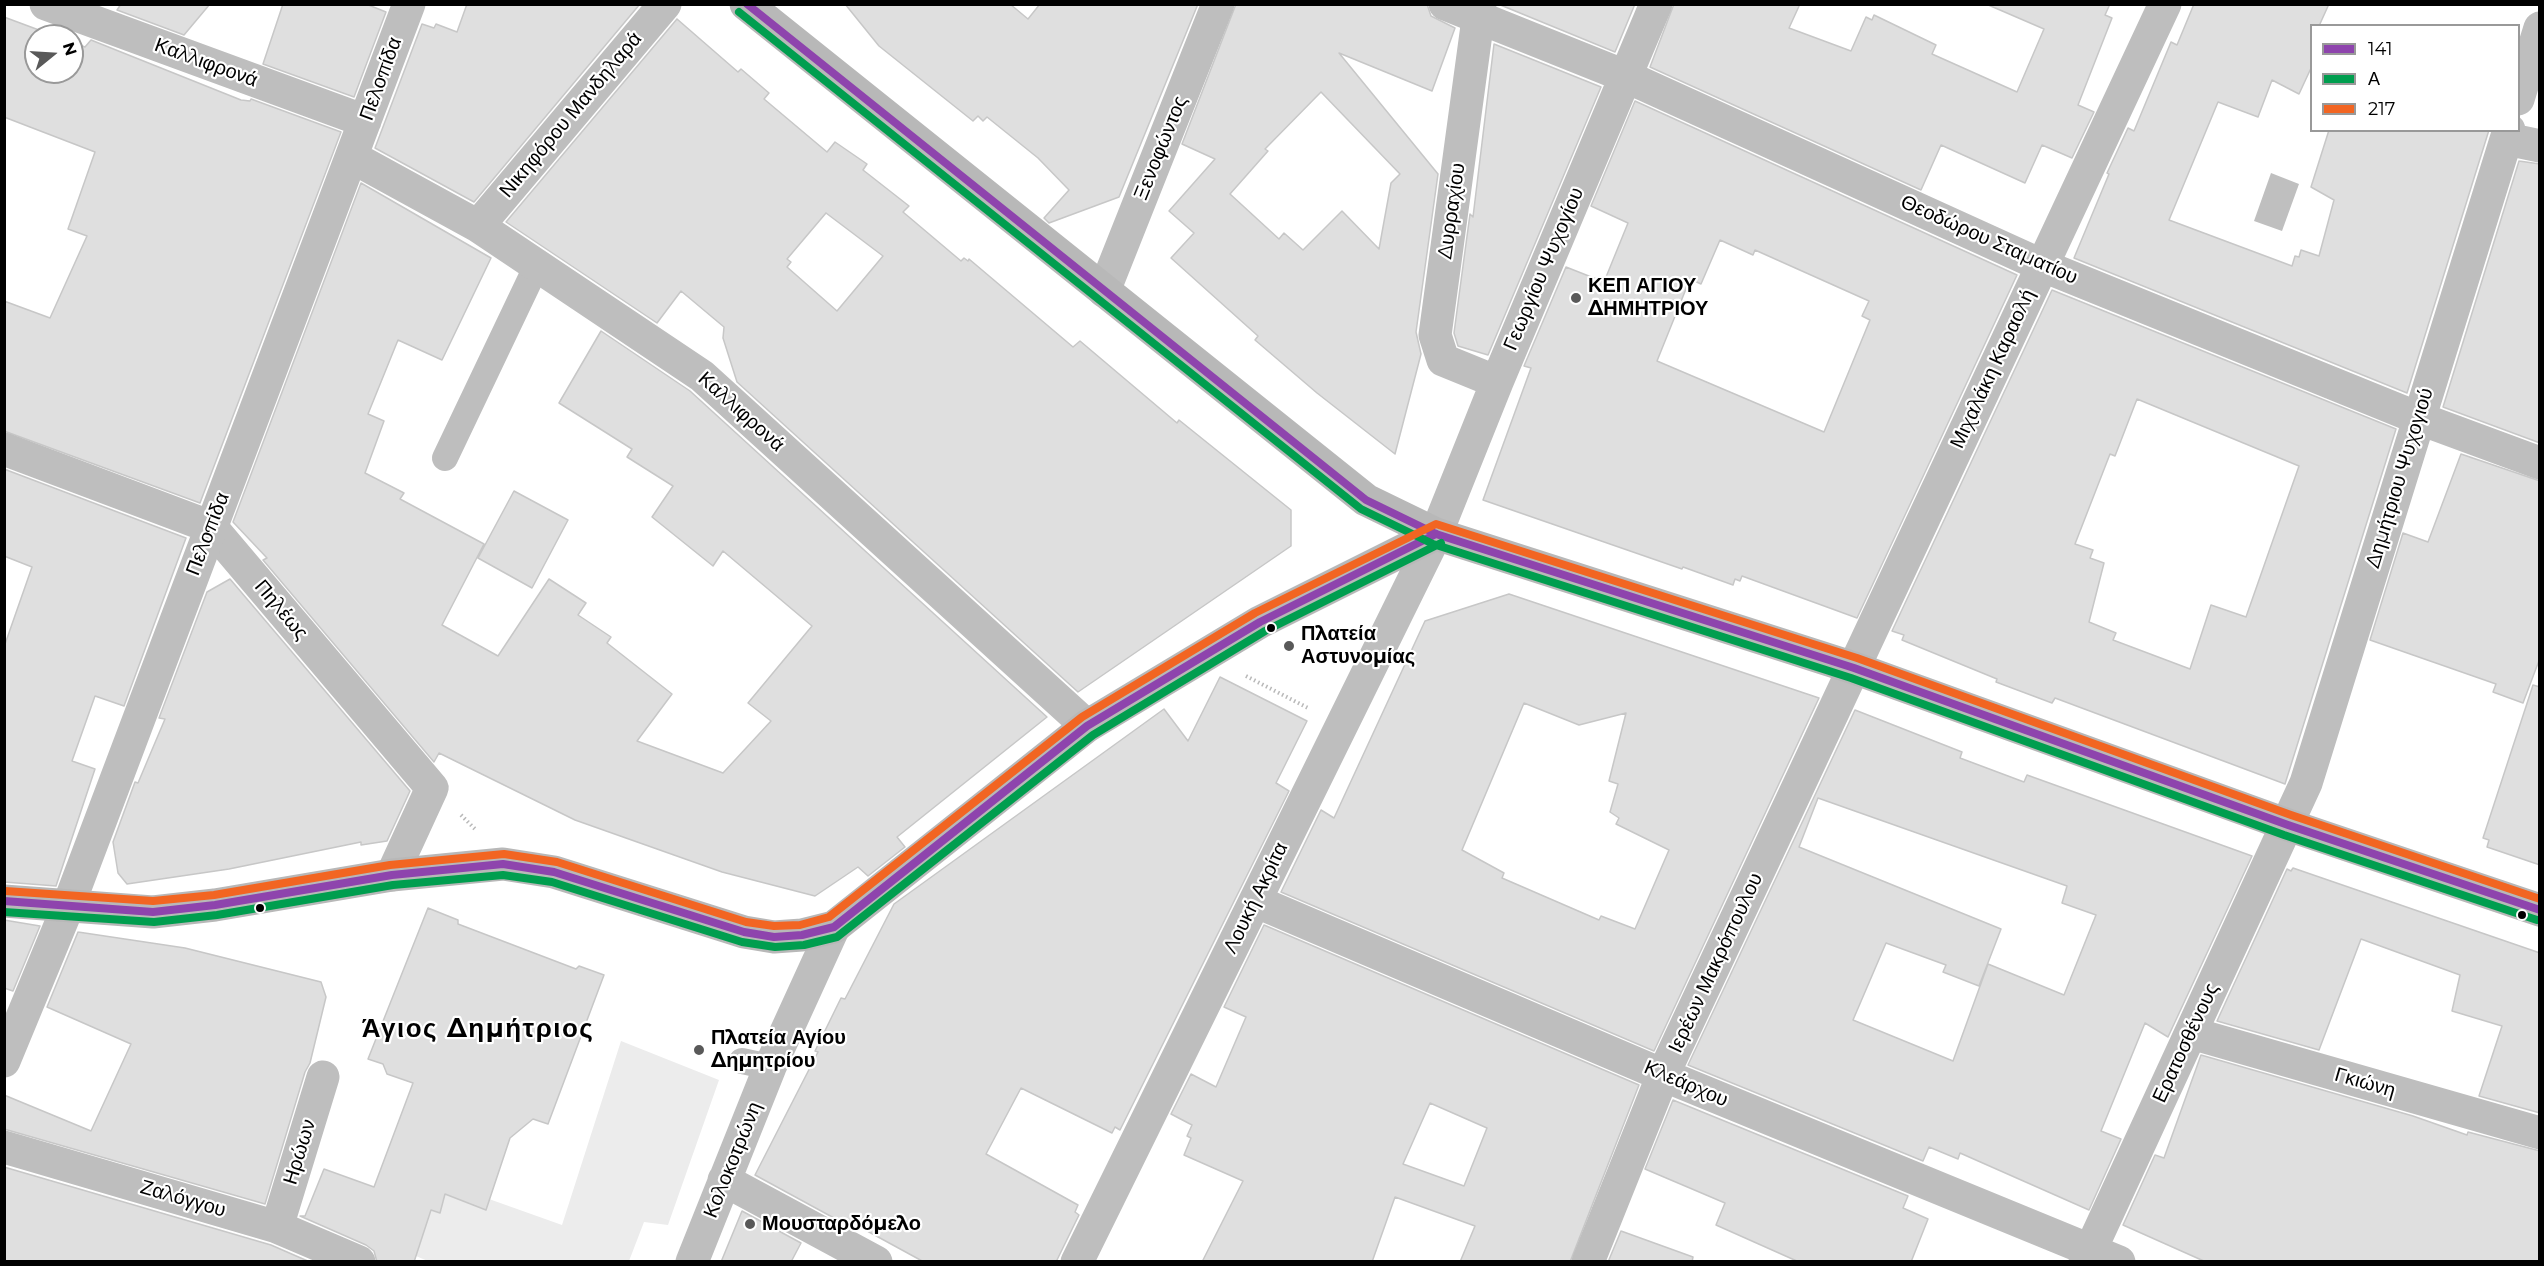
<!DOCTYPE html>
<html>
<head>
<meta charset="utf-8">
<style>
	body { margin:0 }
	#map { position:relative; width:2544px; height:1266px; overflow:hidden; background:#fff; font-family:Montserrat,sans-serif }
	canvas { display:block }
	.frame { position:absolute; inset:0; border:6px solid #000; pointer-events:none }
	.legend { position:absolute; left:2310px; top:24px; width:210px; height:108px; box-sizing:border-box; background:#fff; border:2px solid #999; margin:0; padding:8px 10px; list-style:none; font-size:18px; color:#000 }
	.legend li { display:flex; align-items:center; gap:12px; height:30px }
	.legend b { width:30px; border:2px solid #999 }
	.north { position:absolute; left:24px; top:24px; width:60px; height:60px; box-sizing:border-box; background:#fff; border:2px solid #999; border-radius:50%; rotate:72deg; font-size:16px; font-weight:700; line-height:24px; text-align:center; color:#000 }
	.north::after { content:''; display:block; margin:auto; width:21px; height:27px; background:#595959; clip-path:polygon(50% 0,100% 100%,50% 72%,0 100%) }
</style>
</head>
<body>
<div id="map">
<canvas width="2544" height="1266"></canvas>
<div class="frame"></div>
<ul class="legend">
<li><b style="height:8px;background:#8e44ad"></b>141</li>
<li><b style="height:8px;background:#009e4f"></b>Α</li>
<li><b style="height:8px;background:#f26522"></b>217</li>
</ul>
<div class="north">N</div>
</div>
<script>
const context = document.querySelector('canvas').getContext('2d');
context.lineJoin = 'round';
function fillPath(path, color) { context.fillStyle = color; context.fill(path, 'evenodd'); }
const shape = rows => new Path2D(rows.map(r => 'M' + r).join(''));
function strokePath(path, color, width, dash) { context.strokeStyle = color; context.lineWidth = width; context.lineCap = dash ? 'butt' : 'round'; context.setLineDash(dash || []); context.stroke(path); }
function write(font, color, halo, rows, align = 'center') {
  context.font = font + ' Montserrat,sans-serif'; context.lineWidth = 4.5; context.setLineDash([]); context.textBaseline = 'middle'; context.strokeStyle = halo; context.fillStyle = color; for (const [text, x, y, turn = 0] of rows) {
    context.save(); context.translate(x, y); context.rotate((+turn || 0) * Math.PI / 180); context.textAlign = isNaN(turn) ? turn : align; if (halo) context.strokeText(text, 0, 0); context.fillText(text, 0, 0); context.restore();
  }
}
fillPath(shape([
	[621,1041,719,1080,668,1225,644,1222,629,1261,430,1262,416,1256,431,1210,440,1212,445,1194,485,1210,489,1199,562,1225]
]), '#ececec');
fillPath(shape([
	[2271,173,2299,184,2282,231,2254,221]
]), '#bfbfbf');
const building = shape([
	[121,4,210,4,184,35,117,10,121,4],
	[283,4,366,4,386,12,354,97,263,64,283,4],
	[467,4,640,4,474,202,375,148,422,24,434,28,436,24,457,32,467,4],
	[845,4,1010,4,1028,19,1040,4,1198,4,1119,197,1049,223,1044,218,1069,190,1038,158,987,117,983,121,978,116,973,121,879,46,845,4],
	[1236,4,1427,4,1431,16,1455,28,1432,91,1339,53,1438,174,1416,332,1421,354,1395,454,1317,393,1255,340,1258,336,1171,258,1194,233,1169,211,1215,159,1182,144,1236,4],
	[1321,92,1400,174,1391,183,1379,249,1342,211,1303,250,1284,233,1279,239,1230,194,1268,151,1265,149,1321,92],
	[1498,4,1635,4,1615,52,1498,4],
	[1674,4,1800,4,1789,28,1851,51,1866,17,1872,20,1874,15,1936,45,1932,54,2017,92,2044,29,1986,4,2110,4,2105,15,2112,18,2078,105,2094,112,2072,158,2042,145,2025,183,1941,145,1921,190,1650,67,1674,4],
	[2194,4,2329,4,2319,26,2312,26,2312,66,2299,94,2272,80,2258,117,2218,102,2169,220,2292,266,2295,256,2299,257,2301,250,2319,256,2334,200,2311,187,2329,130,2489,130,2407,393,2074,258,2109,174,2107,173,2128,128,2134,131,2171,42,2177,45,2194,4],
	[4,17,55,36,36,36,36,72,72,72,72,42,85,47,91,40,241,100,250,101,251,99,341,132,200,503,4,431,4,301,50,318,87,236,68,229,95,152,4,117,4,17],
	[677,19,738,72,741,69,769,93,764,99,827,152,835,142,867,164,863,170,909,206,903,212,961,261,964,258,968,261,969,259,1073,347,1080,341,1177,423,1179,420,1291,510,1291,546,1078,692,737,382,723,338,724,327,681,291,657,323,506,222,677,19],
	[826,213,883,256,837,311,787,267,791,262,787,259,826,213],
	[1494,44,1601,87,1488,355,1458,346,1454,333,1470,214,1473,217,1494,44],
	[1635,101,2017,275,1857,618,1742,576,1740,581,1735,579,1733,585,1683,567,1682,569,1483,500,1531,368,1524,366,1566,267,1604,282,1628,223,1591,206,1635,101],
	[1720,240,1753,255,1755,250,1869,301,1862,316,1870,320,1824,432,1657,361,1690,279,1701,284,1720,240],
	[2519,161,2540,164,2540,443,2443,407,2519,161],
	[361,183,491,258,442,360,398,340,368,414,384,421,365,473,404,493,400,499,484,544,442,625,498,656,549,579,586,603,578,615,611,637,607,643,672,694,637,741,723,773,771,721,748,703,812,626,723,551,713,566,652,517,673,486,627,457,632,449,559,403,601,331,690,391,1047,717,897,837,905,847,868,876,858,867,815,896,722,872,575,820,439,753,434,762,263,560,267,558,233,522,361,183],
	[2052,290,2396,429,2285,784,2055,698,2052,703,1996,682,1997,679,1902,640,1904,635,1892,631,2052,290],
	[2137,399,2299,466,2246,617,2211,605,2190,669,2113,640,2116,633,2089,622,2104,563,2090,558,2093,550,2075,544,2110,454,2115,456,2137,399],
	[2461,454,2540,481,2540,658,2523,703,2493,692,2496,684,2370,640,2403,533,2428,542,2461,454],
	[4,469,186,538,124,706,95,696,72,761,95,769,56,886,4,882,4,647,32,567,4,556,4,469],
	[514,491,568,520,532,588,478,558,514,491],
	[230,579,410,791,387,841,361,845,361,842,229,869,127,884,118,873,113,842,135,782,138,783,165,719,159,718,207,592,230,579],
	[1509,594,1819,698,1654,1051,1281,892,1321,810,1334,818,1425,621,1509,594],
	[1524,703,1579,725,1626,713,1609,781,1618,784,1610,812,1619,818,1616,824,1669,850,1635,929,1601,916,1599,920,1502,878,1504,873,1462,850,1524,703],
	[1220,677,1307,721,1276,783,1289,791,1120,1130,1115,1127,1112,1133,1021,1088,986,1154,1078,1205,1075,1212,1079,1215,1056,1262,924,1262,858,1226,856,1230,845,1224,755,1175,818,1052,815,1051,841,998,845,999,894,904,1164,709,1188,741,1220,677],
	[2533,685,2540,687,2540,865,2487,847,2489,840,2483,838,2533,685],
	[1855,710,1962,752,1960,758,2024,782,2027,775,2252,856,2168,1037,2145,1023,2101,1131,2121,1139,2089,1210,1960,1153,1958,1159,1929,1147,1923,1161,1688,1065,1855,710],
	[1818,798,2067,886,2062,903,2096,915,2064,995,1988,964,1953,1061,1853,1020,1886,943,1946,965,1943,972,1979,986,2001,929,1799,847,1818,798],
	[2293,868,2540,953,2540,1113,2479,1096,2502,1026,2452,1011,2460,975,2361,939,2319,1050,2217,1021,2287,869,2291,871,2293,868],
	[428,908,458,920,458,924,576,969,579,966,604,975,548,1124,533,1119,510,1138,486,1210,445,1194,440,1213,431,1210,414,1262,377,1262,374,1251,366,1245,300,1216,305,1216,324,1169,374,1187,413,1083,387,1074,383,1064,368,1059,428,908],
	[4,920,40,926,13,991,4,988,4,920],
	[1264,925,1639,1085,1570,1262,1460,1262,1475,1226,1395,1197,1372,1262,1202,1262,1243,1181,1184,1155,1191,1138,1187,1136,1192,1125,1171,1114,1191,1074,1216,1087,1246,1017,1224,1007,1264,925],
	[1430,1103,1487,1128,1464,1186,1403,1164,1430,1103],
	[78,932,185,948,321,982,326,997,310,1063,305,1072,265,1204,4,1129,4,1095,91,1131,131,1044,47,1007,78,932],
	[2201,1055,2413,1116,2467,1135,2468,1132,2540,1151,2540,1262,2206,1262,2123,1225,2155,1155,2164,1158,2201,1055],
	[1673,1100,1908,1196,1903,1208,1928,1219,1911,1262,1799,1262,1716,1225,1725,1203,1645,1169,1673,1100],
	[4,1167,271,1245,310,1262,4,1262,4,1167],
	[742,1211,801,1243,791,1262,721,1262,742,1211],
	[1621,1231,1693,1257,1692,1262,1608,1262,1621,1231]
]);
fillPath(building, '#dfdfdf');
strokePath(building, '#c7c7c7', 1.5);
strokePath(shape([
	[1246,676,1308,708],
	[461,815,475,829]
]), '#b9b9b9', 4, [1.5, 3]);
strokePath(shape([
	[445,458,537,265],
	[742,1061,770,1067]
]), '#bebebe', 26);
strokePath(shape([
	[211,527,432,788,392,875]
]), '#bebebe', 33);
strokePath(shape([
	[46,4,365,121],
	[1445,4,1625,76,2041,265,2418,418,2540,463],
	[1480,4,1435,335,1443,360,1497,382],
	[2518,99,2540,28],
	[2507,139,2540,146],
	[352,157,478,226,702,376,1087,726],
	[478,226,665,4],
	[1104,291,1218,4],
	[4,449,211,527],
	[1255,901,1663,1075,2119,1262],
	[2191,1033,2540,1133],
	[4,1061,69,904,409,4],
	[4,1147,277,1227,359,1262],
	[724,1180,876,1262],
	[277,1227,323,1077],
	[692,1262,770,1067,834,927],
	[1077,1262,1436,534,1497,382,1656,4],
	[1588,1262,1663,1075,2165,4],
	[2085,1262,2306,783,2509,130]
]), '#bebebe', 33);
strokePath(shape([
	[746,4,1366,500,1436,534,1854,668,2288,825,2540,910],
	[4,901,153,912,215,905,392,875,503,864,554,872,744,932,774,937,802,935,834,927,1087,726,1260,622,1436,534]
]), '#b8b8b8', 33);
strokePath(shape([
	[747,4,1366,500,1436,534,1854,668,2288,825,2540,910],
	[4,901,153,912,215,905,392,875,503,864,554,872,744,932,774,937,802,935,834,927,1087,726,1260,622,1436,534]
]), '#8e44ad', 8);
strokePath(shape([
	[739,12,1361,509,1433,544,1851,678,2284,835,2537,920],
	[4,912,154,922,217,915,393,885,503,875,552,882,742,942,775,947,804,945,837,937,1093,735,1265,631,1441,543]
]), '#009e4f', 8);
strokePath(shape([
	[5,891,153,901,214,895,390,865,504,854,557,862,746,922,774,926,800,925,829,917,1082,717,1255,613,1436,524,1857,658,2291,815,2540,899]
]), '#f26522', 8);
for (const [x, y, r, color] of [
	[1576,298,6,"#595959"],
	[1271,628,5,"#000"],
	[1289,646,6,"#595959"],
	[260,908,5,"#000"],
	[2522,915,5,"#000"],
	[699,1050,6,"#595959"],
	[750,1224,6,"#595959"]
]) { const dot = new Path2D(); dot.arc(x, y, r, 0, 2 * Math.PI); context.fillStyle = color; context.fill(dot); strokePath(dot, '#fff', 2); }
write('20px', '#000', '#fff', [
	["Καλλιφρονά",206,63,20],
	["Πελοπίδα",381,79,-70],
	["Νικηφόρου Μανδηλαρά",571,115,-50],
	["Ξενοφώντος",1161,148,-68],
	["Δυρραχίου",1452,211,-82],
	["Θεοδώρου Σταματίου",1989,240,24],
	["Γεωργίου Ψυχογίου",1544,269,-67],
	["Μιχαλάκη Καραολή",1993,369,-65],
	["Καλλιφρονά",741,412,42],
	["Δημήτριου Ψυχογιού",2400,478,-73],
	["Πελοπίδα",208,534,-69],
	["Πηλέως",281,610,50],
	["Λουκή Ακρίτα",1256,898,-64],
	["Ιερέων Μακρόπουλου",1716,963,-65],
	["Ερατοσθένους",2186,1043,-65],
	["Γκιώνη",2365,1083,16],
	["Κλεάρχου",1686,1084,23],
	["Ηρώων",300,1152,-73],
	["Κολοκοτρώνη",733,1160,-68],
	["Ζαλόγγου",183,1199,16]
]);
write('bold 20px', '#000', '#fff', [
	["ΚΕΠ ΑΓΙΟΥ",1588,286],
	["ΔΗΜΗΤΡΙΟΥ",1588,309],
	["Πλατεία",1301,634],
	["Αστυνομίας",1301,657],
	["Πλατεία Αγίου",711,1038],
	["Δημητρίου",711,1061],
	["Μουσταρδόμελο",762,1224]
], 'left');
context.letterSpacing = '1.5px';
write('bold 26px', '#000', '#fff', [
	["Άγιος Δημήτριος",478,1029]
]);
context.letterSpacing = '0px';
</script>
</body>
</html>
